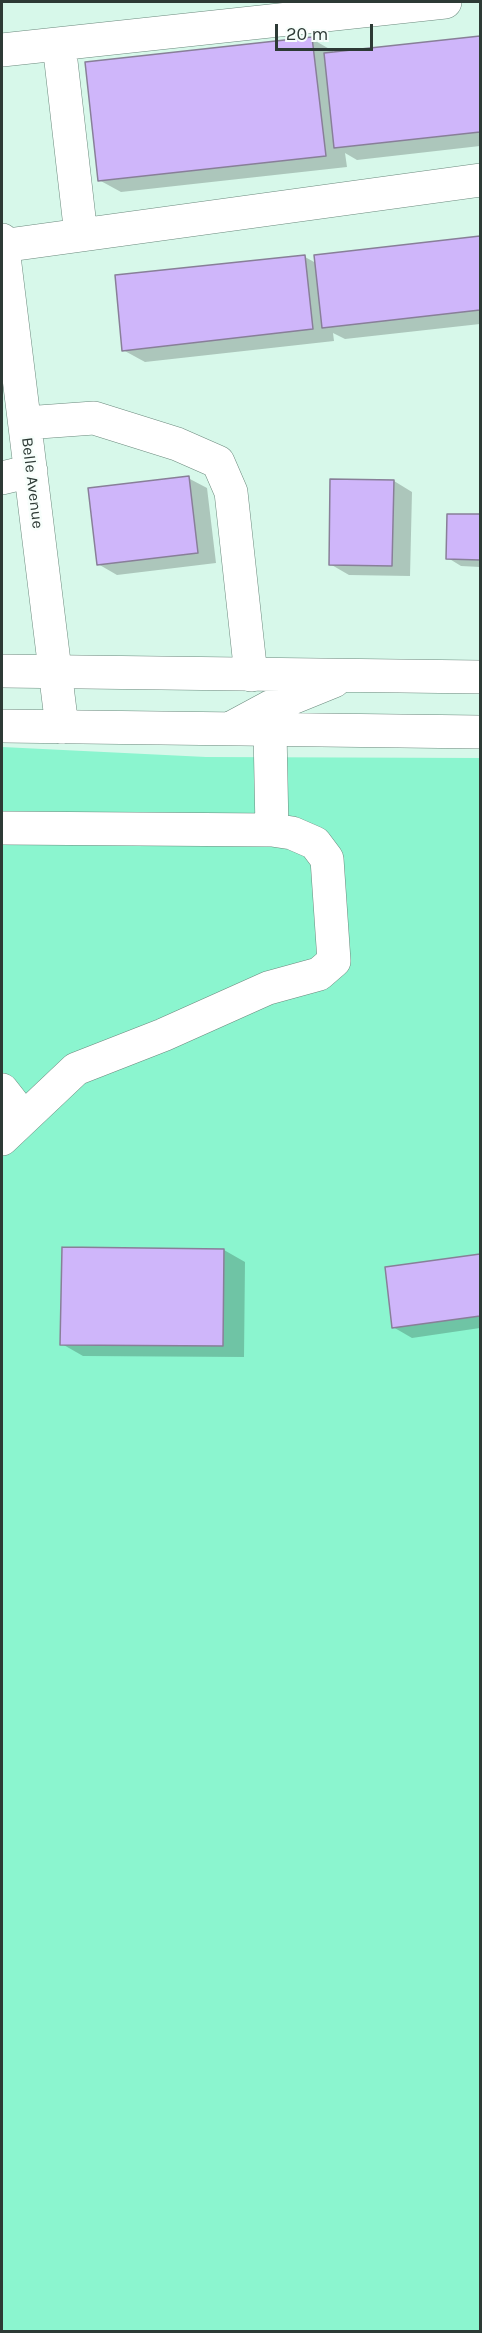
<!DOCTYPE html>
<html>
<head>
<meta charset="utf-8">
<style>
	body { margin:0 }
	#map { position:relative; width:482px; height:2333px; overflow:hidden; background:#d7f8ea; font-family:Karla,sans-serif }
	canvas { display:block }
	.frame { position:absolute; inset:0; border:3px solid #2d3a35; pointer-events:none }
	.scale { position:absolute; left:275px; top:24px; width:98px; height:27px; box-sizing:border-box; border:3px solid #2d3a35; border-top:0; padding-left:8px; font-size:18px; line-height:21px; white-space:nowrap; color:#2d3a35; -webkit-text-stroke:4px #f7fefb; paint-order:stroke }
</style>
</head>
<body>
<div id="map">
<canvas width="482" height="2333"></canvas>
<div class="frame"></div>
<div class="scale">20 m</div>
</div>
<script>
const context = document.querySelector('canvas').getContext('2d');
context.lineJoin = 'round';
function fillPath(path, color) { context.fillStyle = color; context.fill(path, 'evenodd'); }
const shape = rows => new Path2D(rows.map(r => 'M' + r).join(''));
function strokePath(path, color, width, dash) { context.strokeStyle = color; context.lineWidth = width; context.lineCap = dash ? 'butt' : 'round'; context.setLineDash(dash || []); context.stroke(path); }
function write(font, color, halo, rows, align = 'center') {
  context.font = font + ' Karla,sans-serif'; context.lineWidth = 5; context.setLineDash([]); context.textBaseline = 'middle'; context.strokeStyle = halo; context.fillStyle = color; for (const [text, x, y, turn = 0] of rows) {
    context.save(); context.translate(x, y); context.rotate((+turn || 0) * Math.PI / 180); context.textAlign = isNaN(turn) ? turn : align; if (halo) context.strokeText(text, 0, 0); context.fillText(text, 0, 0); context.restore();
  }
}
fillPath(shape([
	[2,747,206,757,480,758,480,2331,2,2331]
]), '#8bf5cf');
fillPath(shape([
	[480,38,480,146,357,160,345,153,347,167,121,192,99,180,312,39,333,51,334,54],
	[480,237,480,324,345,339,333,333,334,341,145,362,123,350,305,257,316,263,315,256],
	[188,478,207,488,216,563,117,575,98,564],
	[394,481,412,492,410,576,349,575,330,564],
	[449,515,480,516,480,567,461,566,448,558],
	[224,1250,245,1262,244,1357,83,1356,62,1344],
	[480,1255,480,1328,412,1338,393,1327,386,1268]
]), '#0003');
const building = shape([
	[480,36,480,132,334,148,324,53,480,36],
	[312,37,326,156,98,181,85,62,312,37],
	[480,236,480,310,322,328,314,255,480,236],
	[305,255,313,329,122,351,115,275,305,255],
	[189,476,198,553,97,565,88,488,189,476],
	[330,479,394,480,392,566,329,565,330,479],
	[447,514,480,514,480,560,446,559,447,514],
	[62,1247,224,1249,223,1346,60,1345,62,1247],
	[480,1254,480,1316,392,1328,385,1267,480,1254]
]);
fillPath(building, '#cfb6fa');
strokePath(building, '#887f98', 1.5);
const minor = shape([
	[59,44,81,235],
	[2,50,445,2],
	[2,240,62,727],
	[2,246,480,180],
	[25,423,94,418,177,444,218,462,231,492,251,675],
	[2,478,31,471],
	[270,730,272,830],
	[2,828,272,830,292,833,315,843,327,859,334,961,319,974,268,988,163,1035,76,1069,2,1139],
	[2,1090,24,1118]
]);
const major = shape([
	[2,671,480,677],
	[2,726,480,732],
	[231,728,270,707,334,681]
]);
strokePath(minor, '#6b897d', 34);
strokePath(major, '#6b897d', 34);
strokePath(minor, '#fff', 33);
strokePath(major, '#fff', 33);
write('16px', '#2d3a35', '#f7fefb', [
	["Belle Avenue",32,483,83]
]);
</script>
</body>
</html>
